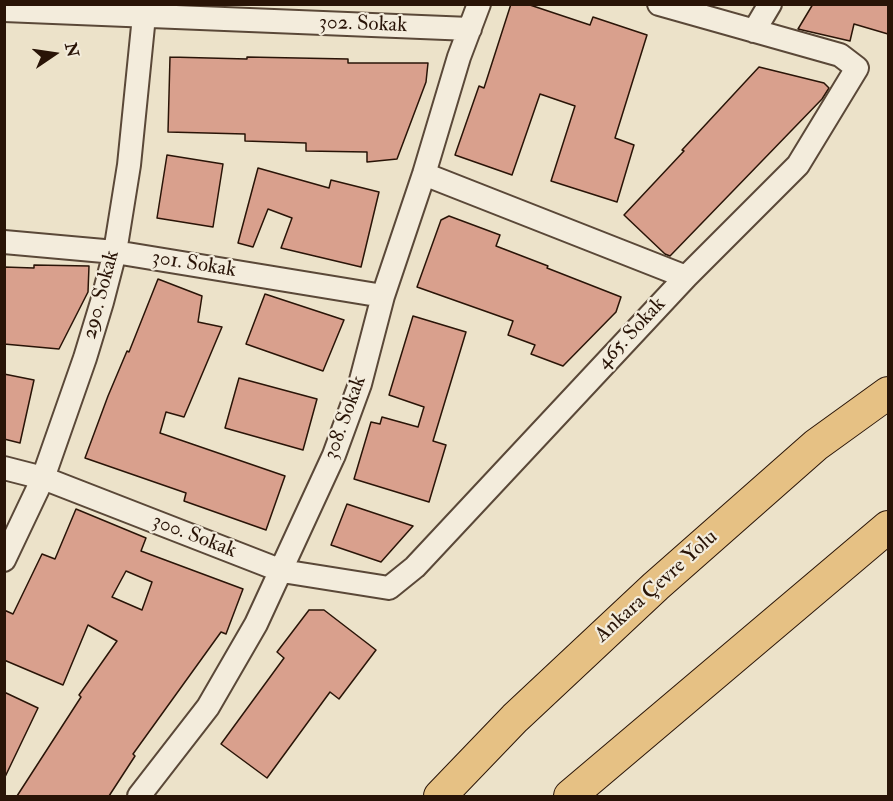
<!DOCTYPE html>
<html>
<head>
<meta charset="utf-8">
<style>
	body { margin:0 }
	#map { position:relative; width:893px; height:801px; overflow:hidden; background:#ece2c9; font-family:"IM FELL Double Pica",serif }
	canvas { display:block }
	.frame { position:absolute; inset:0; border:6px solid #291407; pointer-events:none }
	.north { position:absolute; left:24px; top:24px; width:60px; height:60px; -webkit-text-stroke:4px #f3ecdc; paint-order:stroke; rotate:77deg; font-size:16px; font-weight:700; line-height:24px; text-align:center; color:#291407 }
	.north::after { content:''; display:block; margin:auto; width:21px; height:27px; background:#291407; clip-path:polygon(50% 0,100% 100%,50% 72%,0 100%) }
</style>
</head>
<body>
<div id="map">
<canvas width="893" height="801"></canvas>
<div class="frame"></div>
<div class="north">N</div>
</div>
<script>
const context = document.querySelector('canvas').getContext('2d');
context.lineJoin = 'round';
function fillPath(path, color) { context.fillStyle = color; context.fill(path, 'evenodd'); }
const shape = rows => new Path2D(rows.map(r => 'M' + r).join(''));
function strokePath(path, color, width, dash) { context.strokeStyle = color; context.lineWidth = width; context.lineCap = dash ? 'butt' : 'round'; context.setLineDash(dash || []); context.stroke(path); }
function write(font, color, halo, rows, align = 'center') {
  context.font = font + ' "IM FELL Double Pica",serif'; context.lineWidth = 4.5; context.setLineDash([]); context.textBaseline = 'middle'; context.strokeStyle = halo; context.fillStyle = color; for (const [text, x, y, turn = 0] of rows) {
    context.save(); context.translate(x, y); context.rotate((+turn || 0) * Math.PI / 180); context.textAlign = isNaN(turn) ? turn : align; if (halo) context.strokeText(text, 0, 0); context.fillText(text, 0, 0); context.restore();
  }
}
const building = shape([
	[511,4,527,4,590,25,593,17,647,35,615,138,634,145,617,202,551,181,575,106,540,94,512,175,455,155,479,86,484,88,511,4],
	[813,4,888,4,888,34,854,24,850,41,798,29,813,4],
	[170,57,247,59,247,57,348,59,348,63,428,63,426,82,397,159,367,162,367,152,306,151,306,143,245,141,245,134,168,132,170,57],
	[759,67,824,83,829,88,822,99,670,256,665,254,624,215,684,151,682,150,759,67],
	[167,155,223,164,213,227,157,218,167,155],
	[258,168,329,188,331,180,379,192,361,267,281,248,292,218,268,209,253,247,238,243,258,168],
	[449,216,500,235,496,246,548,266,547,268,621,297,616,312,563,366,531,354,535,345,508,335,513,321,417,287,441,220,449,216],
	[34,265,89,266,88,292,59,349,4,344,4,267,34,268,34,265],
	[158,279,202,296,198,322,222,327,184,417,166,412,160,433,285,476,266,530,184,501,186,493,85,458,108,396,127,351,129,352,158,279],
	[265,294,344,320,323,371,246,344,265,294],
	[413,316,466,332,433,441,446,445,429,502,354,479,371,422,380,424,382,417,418,427,424,407,389,395,413,316],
	[4,374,34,380,20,443,4,439,4,374],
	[239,378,317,399,303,450,225,428,239,378],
	[347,504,413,526,381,562,331,545,347,504],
	[76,509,146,538,141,551,243,589,226,634,221,632,133,754,135,756,109,796,17,796,81,697,79,695,117,641,88,625,63,685,4,660,4,610,13,614,42,554,55,559,76,509],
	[126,571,152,582,142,610,112,597,126,571],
	[309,610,324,610,376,650,339,699,330,692,267,778,221,744,284,658,277,652,309,610],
	[4,692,38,708,4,779,4,692]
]);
fillPath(building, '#d9a08d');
strokePath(building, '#291407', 1.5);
const minor = shape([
	[4,10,470,29],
	[754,31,770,4],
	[424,174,686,277],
	[4,242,115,252,383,296],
	[4,468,43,478,282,571,389,588,415,567,686,277,798,165,857,68,840,55,659,4],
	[4,560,43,478,85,358,102,302,115,252,129,165,144,16],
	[139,796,208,707,256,624,334,455,360,384,383,296,424,174,459,57,479,4]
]);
const highway = shape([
	[440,796,515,718,656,586,816,445,888,393],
	[570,796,888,527]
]);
strokePath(minor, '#5a4838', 26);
strokePath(highway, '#291407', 34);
strokePath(minor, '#f3ecdc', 22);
strokePath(highway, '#e6c184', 32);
write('21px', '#291407', '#f3ecdc', [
	["302. Sokak",363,25,2],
	["301. Sokak",194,265,9],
	["290. Sokak",102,295,-75],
	["465. Sokak",632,334,-47],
	["308. Sokak",346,418,-70],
	["300. Sokak",194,537,21],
	["Ankara Çevre Yolu",657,587,-42]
]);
</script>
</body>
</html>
